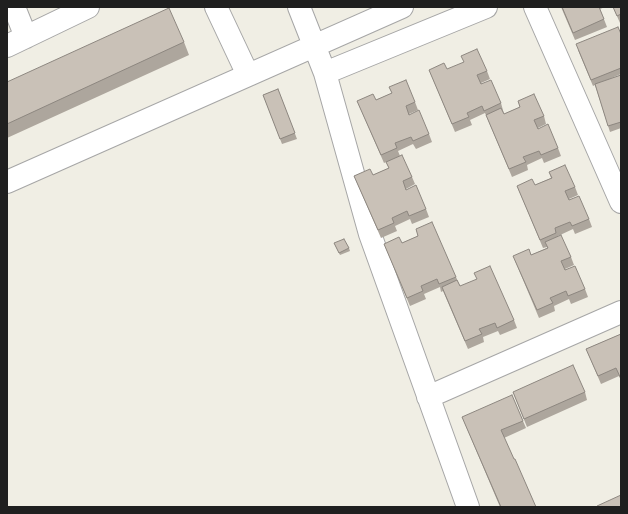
<!DOCTYPE html>
<html>
<head>
<meta charset="utf-8">
<style>
	body { margin:0 }
	#map { position:relative; width:628px; height:514px; overflow:hidden; background:#f0eee4; font-family:Manrope,sans-serif }
	canvas { display:block }
	.frame { position:absolute; inset:0; border:8px solid #1f1f1f; pointer-events:none }
</style>
</head>
<body>
<div id="map">
<canvas width="628" height="514"></canvas>
<div class="frame"></div>
</div>
<script>
const context = document.querySelector('canvas').getContext('2d');
context.lineJoin = 'round';
const shape = rows => new Path2D(rows.map(r => 'M' + r).join(''));
function strokePath(path, color, width, dash) { context.strokeStyle = color; context.lineWidth = width; context.lineCap = dash ? 'butt' : 'round'; context.setLineDash(dash || []); context.stroke(path); }
function fillPath(path, color) { context.fillStyle = color; context.fill(path, 'evenodd'); }
const minor = shape([
	[14,7,26,37],
	[216,7,248,75],
	[299,7,325,73,370,234,468,507],
	[535,7,621,202],
	[7,46,88,7],
	[325,73,486,7],
	[7,182,402,7],
	[428,397,621,312]
]);
strokePath(minor, '#a6a6a6', 24);
strokePath(minor, '#fff', 22);
fillPath(shape([
	[561,7,605,7,600,9,607,27,575,40],
	[613,7,621,7,621,23,620,23],
	[621,34,621,74,609,79,621,75,621,128,610,132,595,85,593,86,578,50],
	[184,42,189,55,7,138,7,82],
	[447,69,487,71,490,79,481,83,501,103,504,114,520,107,518,101,544,116,546,124,538,128,558,148,561,156,544,163,542,158,527,165,528,170,512,177,485,113,470,120,472,125,455,132,429,70],
	[389,87,415,102,418,110,409,114,429,134,432,142,416,149,413,144,398,151,400,156,412,177,415,184,406,189,406,190,426,209,429,217,412,224,410,219,395,226,397,231,381,238,354,176,373,175,389,168,386,162,384,163,357,101,376,100,392,93],
	[278,89,297,139,282,144,263,95],
	[549,172,575,187,578,195,569,199,589,219,592,227,575,234,573,229,558,236,571,257,574,265,565,269,585,289,588,297,571,304,569,299,554,306,555,311,539,318,513,256,531,255,547,248,547,247,543,248,517,186,535,185,551,178],
	[416,229,456,277,460,286,514,320,517,328,500,335,498,331,483,337,484,342,468,349,443,291,441,292,440,287,424,294,426,299,410,306,384,244,402,243,418,236],
	[334,243,349,248,350,251,340,255],
	[621,334,621,380,619,376,601,384,586,349],
	[513,392,585,392,587,400,527,427],
	[462,417,523,421,526,428,504,438,536,507,500,507]
]), '#ada69d');
const building = shape([
	[562,7,599,7,604,19,573,33,562,7],
	[613,7,621,7,621,14,617,16,613,7],
	[169,8,184,42,7,124,7,82,169,8],
	[618,27,621,34,621,68,591,80,576,44,618,27],
	[477,49,487,71,477,75,481,84,491,80,501,103,484,111,482,106,467,113,469,117,452,124,429,70,444,63,447,69,464,62,461,56,477,49],
	[621,75,621,122,608,126,595,84,621,75],
	[406,80,415,102,406,106,409,115,419,110,429,134,413,141,411,137,395,143,397,148,381,155,357,101,373,94,376,100,392,93,389,87,406,80],
	[278,89,295,133,280,139,263,95,278,89],
	[534,94,544,116,534,120,538,129,548,124,558,148,541,155,539,151,523,157,526,162,509,169,486,115,501,108,504,114,520,107,518,101,534,94],
	[402,155,412,177,403,181,406,190,416,185,426,209,409,216,407,211,392,218,394,223,378,230,354,176,370,169,373,175,389,168,386,162,402,155],
	[565,165,575,187,565,191,569,200,579,196,589,219,572,226,570,222,555,228,556,233,540,240,517,186,532,179,535,185,552,178,549,172,565,165],
	[432,222,456,277,439,284,437,279,421,286,423,291,407,298,384,244,399,237,402,243,418,236,416,229,432,222],
	[561,235,571,257,561,261,565,270,575,266,585,289,568,296,566,291,550,298,553,303,537,310,513,256,529,249,531,255,548,248,545,242,561,235],
	[344,239,349,248,339,253,334,243,344,239],
	[490,266,514,320,497,328,495,323,479,329,482,334,465,341,442,287,457,280,460,286,477,279,474,273,490,266],
	[621,334,621,379,616,368,598,376,586,349,621,334],
	[573,365,585,392,524,419,513,392,573,365],
	[512,395,523,421,501,430,514,459,515,459,536,507,501,507,462,417,512,395],
	[621,495,621,507,597,507,597,506,621,495]
]);
fillPath(building, '#c9c1b7');
strokePath(building, '#8d8780', 1);
</script>
</body>
</html>
